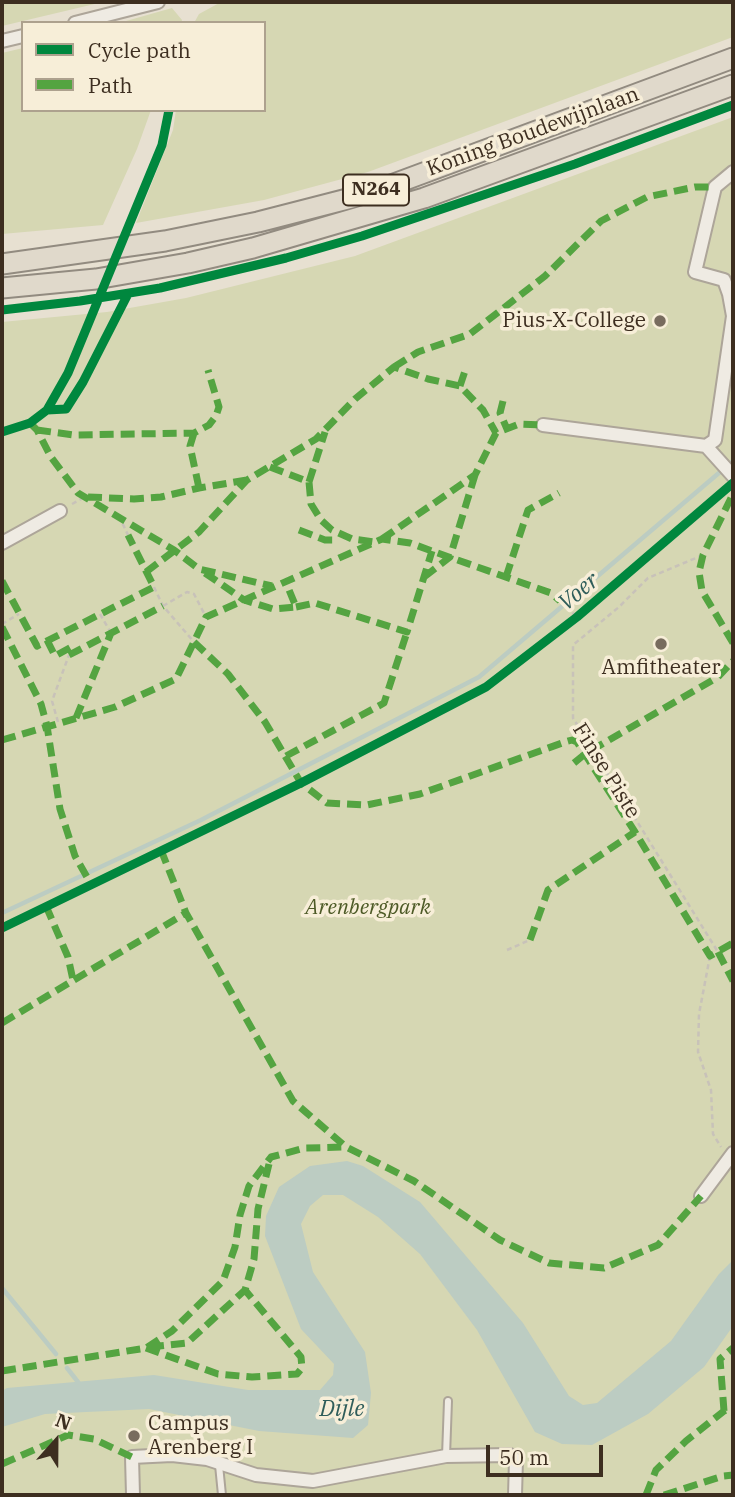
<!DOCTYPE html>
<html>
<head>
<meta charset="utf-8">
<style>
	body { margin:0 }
	#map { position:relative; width:735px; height:1497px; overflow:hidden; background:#e7e0d1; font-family:"IBM Plex Serif",serif }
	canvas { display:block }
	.frame { position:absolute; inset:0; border:4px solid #3d2e20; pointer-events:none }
	.legend { position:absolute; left:21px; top:21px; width:245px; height:91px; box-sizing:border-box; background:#f7eed8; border:2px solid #ada18e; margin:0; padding:9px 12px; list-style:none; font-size:21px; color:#3d2e20 }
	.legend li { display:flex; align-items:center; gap:14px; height:35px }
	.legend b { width:35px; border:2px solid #ada18e }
	.north { position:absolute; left:21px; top:1406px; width:70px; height:70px; -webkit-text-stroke:5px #f7eed8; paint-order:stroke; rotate:21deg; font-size:19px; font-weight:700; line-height:28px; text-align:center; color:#3d2e20 }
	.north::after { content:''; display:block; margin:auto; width:24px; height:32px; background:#3d2e20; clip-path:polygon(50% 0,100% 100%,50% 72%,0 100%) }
	.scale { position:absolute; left:486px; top:1445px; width:117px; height:32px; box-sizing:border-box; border:4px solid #3d2e20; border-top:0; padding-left:9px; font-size:21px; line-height:24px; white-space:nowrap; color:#3d2e20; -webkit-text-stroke:5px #f7eed8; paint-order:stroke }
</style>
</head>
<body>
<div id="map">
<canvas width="735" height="1497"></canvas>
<div class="frame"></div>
<ul class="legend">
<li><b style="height:9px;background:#00873e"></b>Cycle path</li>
<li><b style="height:9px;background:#54a441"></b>Path</li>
</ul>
<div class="north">N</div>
<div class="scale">50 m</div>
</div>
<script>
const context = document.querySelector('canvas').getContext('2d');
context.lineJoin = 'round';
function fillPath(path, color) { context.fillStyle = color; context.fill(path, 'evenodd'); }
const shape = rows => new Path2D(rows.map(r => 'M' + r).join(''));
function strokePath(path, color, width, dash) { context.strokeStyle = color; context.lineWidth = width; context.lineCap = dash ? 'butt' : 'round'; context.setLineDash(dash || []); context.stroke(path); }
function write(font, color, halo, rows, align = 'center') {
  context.font = font + ' "IBM Plex Serif",serif'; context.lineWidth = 7; context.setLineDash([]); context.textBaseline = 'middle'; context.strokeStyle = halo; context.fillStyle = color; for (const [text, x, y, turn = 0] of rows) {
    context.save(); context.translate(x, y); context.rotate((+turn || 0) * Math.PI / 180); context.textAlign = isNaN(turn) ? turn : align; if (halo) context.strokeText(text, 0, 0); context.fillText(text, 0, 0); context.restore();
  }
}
fillPath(shape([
	[2,2,103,2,2,26],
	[221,2,733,2,733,37,368,172,264,200,136,223,173,130,176,110,264,110,264,23,194,23,199,14],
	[172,8,182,20,181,23,119,23],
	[23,48,23,110,151,110,137,149,103,225,2,234,2,53],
	[733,117,733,1495,2,1495,2,322,107,312,186,298,355,256]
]), '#d6d7b3');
fillPath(shape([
	[347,1161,363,1166,420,1202,523,1323,569,1396,583,1405,597,1403,671,1341,719,1274,733,1260,733,1326,704,1367,648,1414,592,1445,562,1444,535,1432,477,1330,420,1254,378,1217,343,1195,323,1195,310,1206,301,1224,313,1272,365,1352,371,1393,368,1425,353,1438,259,1431,149,1409,45,1414,2,1427,2,1391,7,1388,154,1375,248,1390,320,1390,333,1375,334,1364,301,1329,265,1236,266,1216,279,1187,310,1166]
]), '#bcccc2');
strokePath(shape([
	[2,913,201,820,479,677,733,461],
	[2,1288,56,1354],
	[67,1368,78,1382]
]), '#bcccc2', 4.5);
const service = shape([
	[446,1456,448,1401],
	[219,1465,222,1495]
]);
const minor = shape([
	[75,23,158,2],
	[2,41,23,36],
	[543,425,706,446,733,476],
	[706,446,715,440,733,316,729,294,724,280,695,272,715,187,733,172],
	[2,543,60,511],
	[701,1196,733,1153],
	[133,1495,132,1457,172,1455,207,1459,256,1475,313,1481,446,1456,510,1455,516,1460,515,1495]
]);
const trunk = shape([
	[2,264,165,241,258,222,367,194,733,58],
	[2,288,96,279,188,263,253,248,424,198,733,85]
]);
strokePath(service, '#ada599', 10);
strokePath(minor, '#ada599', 16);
strokePath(trunk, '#928b80', 23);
strokePath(shape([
	[731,498,733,499],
	[72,504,85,497],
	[119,516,128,535],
	[703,555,648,578,619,607,573,645,573,718,718,952],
	[154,587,163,606,194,642],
	[560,601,577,617],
	[163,606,187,592,194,594,206,617],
	[100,614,111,633],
	[2,624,19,614],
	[58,722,52,701,69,655],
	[507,950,530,940],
	[710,956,699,1014,698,1052,711,1090,713,1134,721,1147]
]), '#c8c2b9', 2.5, [5, 3.5]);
strokePath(service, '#efebe3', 6);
strokePath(minor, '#efebe3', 12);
strokePath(trunk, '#e0d9cb', 19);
strokePath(shape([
	[394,367,418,352,470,334,545,276,601,221,647,197,695,187,715,187],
	[460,386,466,368],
	[503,401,500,413,507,429],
	[30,423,37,430,51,457,78,493,174,550,199,569,272,586],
	[37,430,74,435,194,433,209,425,216,416,219,407,208,370],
	[194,433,190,446,199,488],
	[270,467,309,482,311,504,321,520,332,530,352,539,375,542],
	[309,482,325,432],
	[88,497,134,499,161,497,199,488,247,480],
	[731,498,703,555,699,572,702,591,733,643],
	[299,530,325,540,336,540],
	[382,539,475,475,496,433,519,424,543,425],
	[146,572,199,532,247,480,316,439,355,399,394,367,428,379,460,386,483,410,496,433],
	[205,573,244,600,273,609,296,607,285,580],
	[424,577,450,557,475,475],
	[506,577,528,510,559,493],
	[2,581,37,646,154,587,128,535],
	[296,607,315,603,407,632,432,551],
	[2,627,41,704,47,726,60,809,75,856,91,884],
	[47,640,55,656,75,645],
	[194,642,228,674,265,722,301,783,327,803,367,805,420,794,565,742,572,740,577,742,635,832,710,956,733,943],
	[69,655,163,606],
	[76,718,111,633],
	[2,740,115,707,176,679,206,617,382,539,410,543,432,551,551,593,560,601],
	[286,756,384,703,407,632],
	[574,763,585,754,718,677,733,661],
	[161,850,186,913,293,1101,346,1147,414,1181,500,1240,549,1263,604,1268,658,1245,701,1196],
	[46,906,68,957,73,980],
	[530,940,548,890,635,832],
	[718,952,733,981],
	[2,1023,186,913],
	[150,1347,187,1343,245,1290,254,1259,258,1209,269,1164],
	[146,1348,218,1374,252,1377,297,1374,302,1368,301,1357,245,1290],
	[2,1371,146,1348,172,1331,223,1281,235,1247,240,1215,249,1186,271,1157,305,1148,346,1147],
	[724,1411,720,1359,733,1348],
	[2,1464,68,1435,94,1439,132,1457],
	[646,1495,656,1470,686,1441,724,1411,733,1408],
	[664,1495,723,1476,733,1475]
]), '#54a441', 7, [14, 7]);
strokePath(shape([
	[2,310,80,301,160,288,286,258,362,236,575,164,733,105],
	[47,410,66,409,83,382,128,294],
	[2,432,30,423,47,410,68,373,162,145,169,110],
	[2,928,301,783,486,687,577,617,733,483]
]), '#00873e', 9);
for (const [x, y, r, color] of [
	[660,321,7,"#786c5e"],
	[661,644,7,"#786c5e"],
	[134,1436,7,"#786c5e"]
]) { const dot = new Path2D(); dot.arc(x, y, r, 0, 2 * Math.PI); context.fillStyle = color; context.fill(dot); strokePath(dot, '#f7eed8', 2.5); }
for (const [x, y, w] of [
	[376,190,66]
]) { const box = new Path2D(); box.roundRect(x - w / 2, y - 15.5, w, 31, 5); context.fillStyle = '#f7eed8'; context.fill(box); strokePath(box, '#3d2e20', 2); }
write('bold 19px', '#3d2e20', null, [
	["N264",376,190]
]);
write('21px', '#3d2e20', '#f7eed8', [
	["Koning Boudewijnlaan",533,132,-20],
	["Finse Piste",606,771,58]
]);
write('21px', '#3d2e20', '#f7eed8', [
	["Pius-X-College",646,321],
	["Amfitheater",661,668,"center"],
	["Campus",148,1424,"left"],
	["Arenberg I",148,1448,"left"]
], 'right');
write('italic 21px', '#4d5a26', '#f7eed8', [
	["Arenbergpark",368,908]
]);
write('italic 23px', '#2f5d5a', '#f7eed8', [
	["Voer",579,592,-40],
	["Dijle",342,1409]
]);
</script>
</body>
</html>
